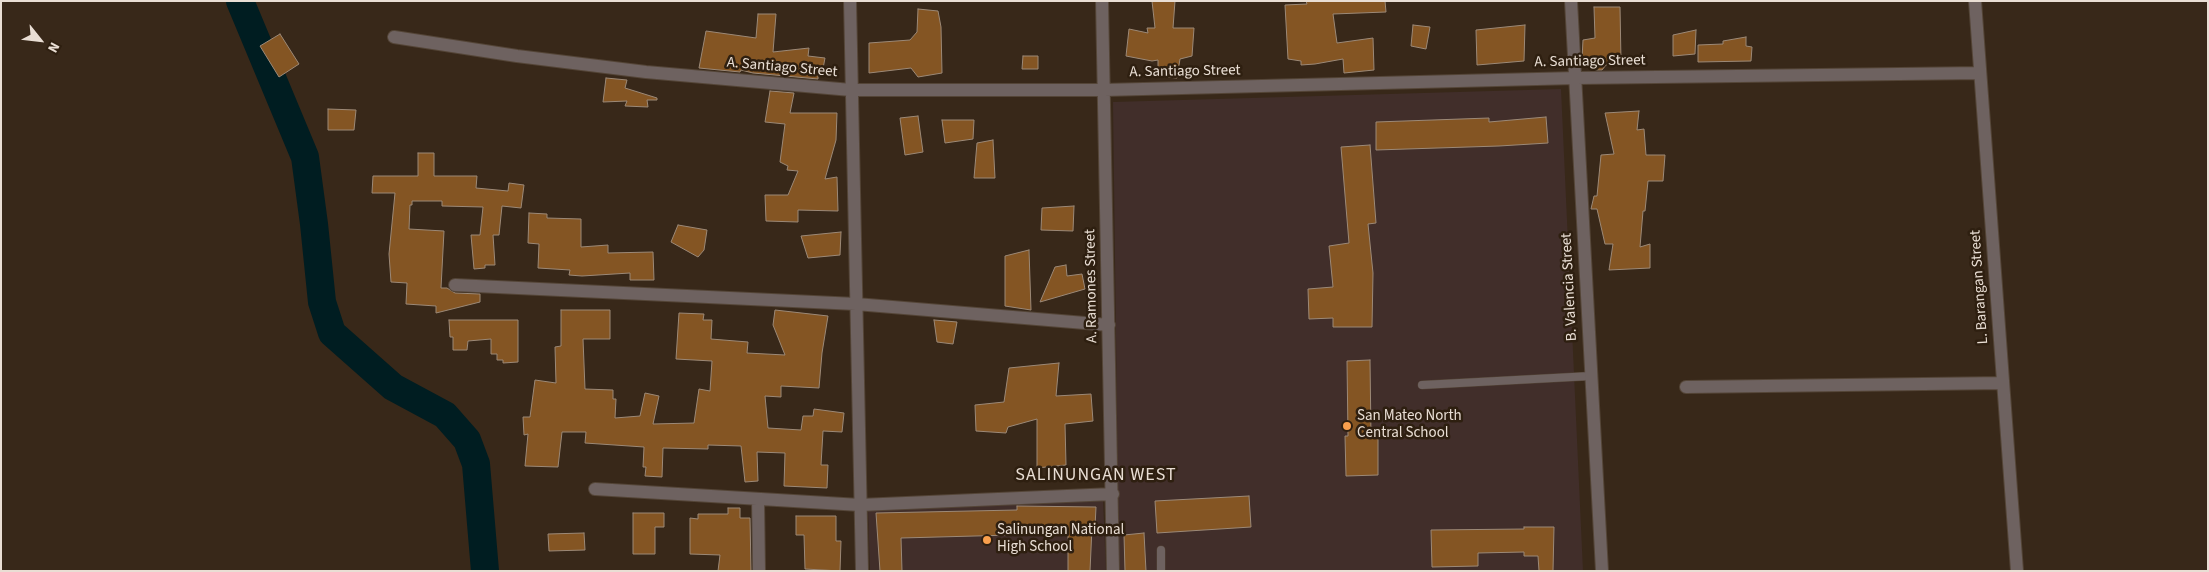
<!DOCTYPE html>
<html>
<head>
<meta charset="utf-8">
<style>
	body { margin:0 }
	#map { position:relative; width:2209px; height:572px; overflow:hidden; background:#382819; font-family:"Source Sans 3",sans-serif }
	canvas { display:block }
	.frame { position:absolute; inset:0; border:2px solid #e9ded4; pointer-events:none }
	.north { position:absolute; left:15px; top:15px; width:50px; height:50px; -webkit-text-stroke:4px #2e1f10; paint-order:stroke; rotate:119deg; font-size:14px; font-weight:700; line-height:20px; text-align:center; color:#e9ded4 }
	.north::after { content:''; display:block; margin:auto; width:18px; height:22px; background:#e9ded4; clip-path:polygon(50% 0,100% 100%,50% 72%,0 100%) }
</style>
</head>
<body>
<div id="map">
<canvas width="2209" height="572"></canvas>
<div class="frame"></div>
<div class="north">N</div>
</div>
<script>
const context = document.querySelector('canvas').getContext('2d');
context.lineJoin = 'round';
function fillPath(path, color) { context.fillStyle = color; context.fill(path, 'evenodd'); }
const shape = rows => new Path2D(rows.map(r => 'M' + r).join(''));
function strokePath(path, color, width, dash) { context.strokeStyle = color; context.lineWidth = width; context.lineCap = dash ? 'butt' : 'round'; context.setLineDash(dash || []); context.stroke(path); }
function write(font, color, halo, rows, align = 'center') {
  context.font = font + ' "Source Sans 3",sans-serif'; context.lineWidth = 5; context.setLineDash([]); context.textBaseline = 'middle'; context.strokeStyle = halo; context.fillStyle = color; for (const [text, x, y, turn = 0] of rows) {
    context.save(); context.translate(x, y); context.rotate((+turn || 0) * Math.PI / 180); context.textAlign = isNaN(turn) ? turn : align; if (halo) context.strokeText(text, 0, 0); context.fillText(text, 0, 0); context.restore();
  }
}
fillPath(shape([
	[1561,89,1583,571,1119,571,1113,102],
	[1103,500,1106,571,870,571,868,509]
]), '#412e2a');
strokePath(shape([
	[240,1,305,157,314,224,322,302,332,333,393,387,445,415,467,440,476,464,485,571]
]), '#001d21', 28);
const building = shape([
	[1152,1,1175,1,1173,28,1194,28,1192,56,1180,59,1177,78,1158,76,1158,60,1152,61,1126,56,1129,29,1148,33,1147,28,1155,28,1152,1],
	[1306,1,1385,1,1386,12,1333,14,1337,43,1373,38,1374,70,1344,73,1343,59,1315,64,1301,65,1301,61,1288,59,1285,5,1307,4,1306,1],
	[1594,7,1620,7,1621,61,1606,65,1602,70,1594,70,1593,62,1582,59,1583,40,1595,38,1594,7],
	[918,9,938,11,941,27,942,73,918,77,911,68,869,73,869,43,910,40,917,32,918,9],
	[758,14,776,14,773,52,809,48,808,56,825,58,822,74,818,75,818,79,753,73,741,70,740,72,699,68,706,31,756,38,758,14],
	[1413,25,1430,27,1426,49,1411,46,1413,25],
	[1525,25,1524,61,1477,65,1476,30,1525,25],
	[1696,30,1695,54,1673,56,1673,35,1696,30],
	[280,34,299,64,279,77,260,46,280,34],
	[1746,37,1746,46,1752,47,1751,61,1698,62,1698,45,1723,44,1723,41,1746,37],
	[1023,56,1038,56,1038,69,1022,69,1023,56],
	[606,78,627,80,625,88,657,98,657,100,647,100,648,107,625,106,627,101,603,102,606,78],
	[770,91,794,93,790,113,837,113,836,140,825,179,837,177,838,211,798,210,798,222,766,221,765,195,788,195,798,171,787,170,788,166,780,162,785,124,765,122,770,91],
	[328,109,356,110,354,130,328,130,328,109],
	[1639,111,1637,130,1644,129,1646,155,1665,155,1663,181,1648,181,1645,211,1643,211,1640,247,1650,244,1650,268,1609,270,1613,244,1605,244,1597,209,1591,209,1594,196,1597,196,1601,155,1614,154,1605,113,1639,111],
	[918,116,923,152,905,155,900,118,918,116],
	[1546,117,1548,143,1499,146,1376,150,1376,122,1489,118,1489,122,1546,117],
	[942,120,974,120,973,139,945,143,942,120],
	[993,140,995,178,974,178,977,143,993,140],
	[1370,145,1376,223,1368,224,1373,273,1372,327,1333,327,1333,318,1309,319,1308,289,1333,287,1329,246,1349,243,1341,147,1370,145],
	[418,153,434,153,434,176,477,176,476,188,508,191,509,183,524,185,521,208,502,206,499,235,493,235,495,265,485,265,485,268,474,269,471,235,480,235,483,207,442,206,442,201,412,201,412,205,410,205,409,229,444,231,441,288,447,288,455,293,480,294,480,302,436,313,436,306,406,304,407,283,391,282,389,254,395,193,372,193,373,176,418,176,418,153],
	[1074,206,1073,231,1041,230,1042,208,1074,206],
	[529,213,547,214,547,218,581,219,581,247,608,245,608,253,653,252,654,280,630,280,630,273,582,276,569,275,570,270,538,268,539,244,528,243,529,213],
	[678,225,707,230,704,250,698,257,671,242,678,225],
	[841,232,840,255,808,258,801,236,841,232],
	[1029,250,1031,310,1005,306,1005,256,1029,250],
	[1066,265,1067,276,1082,274,1085,289,1040,302,1055,267,1066,265],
	[561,310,610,310,610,339,583,339,585,389,613,390,613,399,616,399,615,418,640,416,645,393,659,396,653,424,694,423,699,389,710,391,712,361,676,359,679,313,704,314,703,320,712,320,711,339,748,342,747,353,785,355,773,325,775,310,828,316,822,353,819,388,781,386,781,397,765,396,768,428,801,430,803,416,813,416,814,409,844,413,842,432,823,431,821,465,828,465,827,488,784,486,785,453,757,452,758,481,745,482,741,446,708,445,708,449,663,448,662,477,645,476,646,467,643,467,644,447,585,443,586,432,562,432,558,467,525,466,528,434,524,435,523,417,530,417,535,380,556,383,555,347,561,346,561,310],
	[449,320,518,320,518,362,503,363,503,360,497,360,497,354,491,354,491,339,468,341,467,350,453,350,453,337,450,337,449,320],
	[934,320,957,322,953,344,937,342,934,320],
	[1370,360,1371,436,1378,436,1378,475,1346,476,1345,436,1348,436,1347,361,1370,360],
	[1059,363,1056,396,1091,394,1093,421,1065,424,1066,465,1037,468,1037,419,1008,427,1006,433,976,431,975,405,1004,402,1009,368,1059,363],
	[1249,496,1251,527,1157,533,1155,501,1249,496],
	[1017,506,1096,507,1095,527,1092,527,1090,571,1068,571,1068,532,1012,531,1012,535,901,538,902,571,880,571,876,513,1017,510,1017,506],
	[728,508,740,508,740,518,750,518,751,571,718,571,720,555,690,554,690,518,698,519,698,514,728,514,728,508],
	[633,513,664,513,664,527,655,527,655,554,633,554,633,513],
	[796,516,836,516,836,541,841,541,840,571,805,569,804,535,796,535,796,516],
	[1524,527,1554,527,1553,571,1539,571,1538,556,1524,556,1524,552,1478,553,1478,566,1432,567,1431,530,1524,529,1524,527],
	[584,533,585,550,549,551,548,534,584,533],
	[1144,533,1146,571,1125,571,1124,535,1144,533]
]);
fillPath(building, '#845523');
strokePath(building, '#9c8977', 1);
const service = shape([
	[1422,385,1591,376],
	[1161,550,1161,571]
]);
const minor = shape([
	[850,1,862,571],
	[1102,1,1113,571],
	[1571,1,1602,571],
	[1975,1,2017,571],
	[394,37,517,56,646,72,851,90,1104,90,1576,78,1980,73],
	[455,285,856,304,1109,325],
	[1686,387,2003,383],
	[595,489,860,505,1113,494],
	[758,499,759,571]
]);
strokePath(service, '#544537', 9);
strokePath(minor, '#544537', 14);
strokePath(service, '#6e6260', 8);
strokePath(minor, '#6e6260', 12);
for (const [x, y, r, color] of [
	[1347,426,5,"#f99f4d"],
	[987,540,5,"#f99f4d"]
]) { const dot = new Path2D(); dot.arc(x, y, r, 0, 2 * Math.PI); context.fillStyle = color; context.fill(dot); strokePath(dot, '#2e1f10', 2); }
write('15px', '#e9ded4', '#2e1f10', [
	["A. Santiago Street",1590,62,-1],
	["A. Santiago Street",782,68,5],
	["A. Santiago Street",1185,72,-1],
	["A. Ramones Street",1092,286,-91],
	["B. Valencia Street",1570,287,-93],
	["L. Barangan Street",1980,287,-94]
]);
write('15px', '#e9ded4', '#2e1f10', [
	["San Mateo North",1357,417],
	["Central School",1357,434],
	["Salinungan National",997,531],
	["High School",997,548]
], 'left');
context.letterSpacing = '1px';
write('18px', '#e9ded4', '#2e1f10', [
	["SALINUNGAN WEST",1096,476]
]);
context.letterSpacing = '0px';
</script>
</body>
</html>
